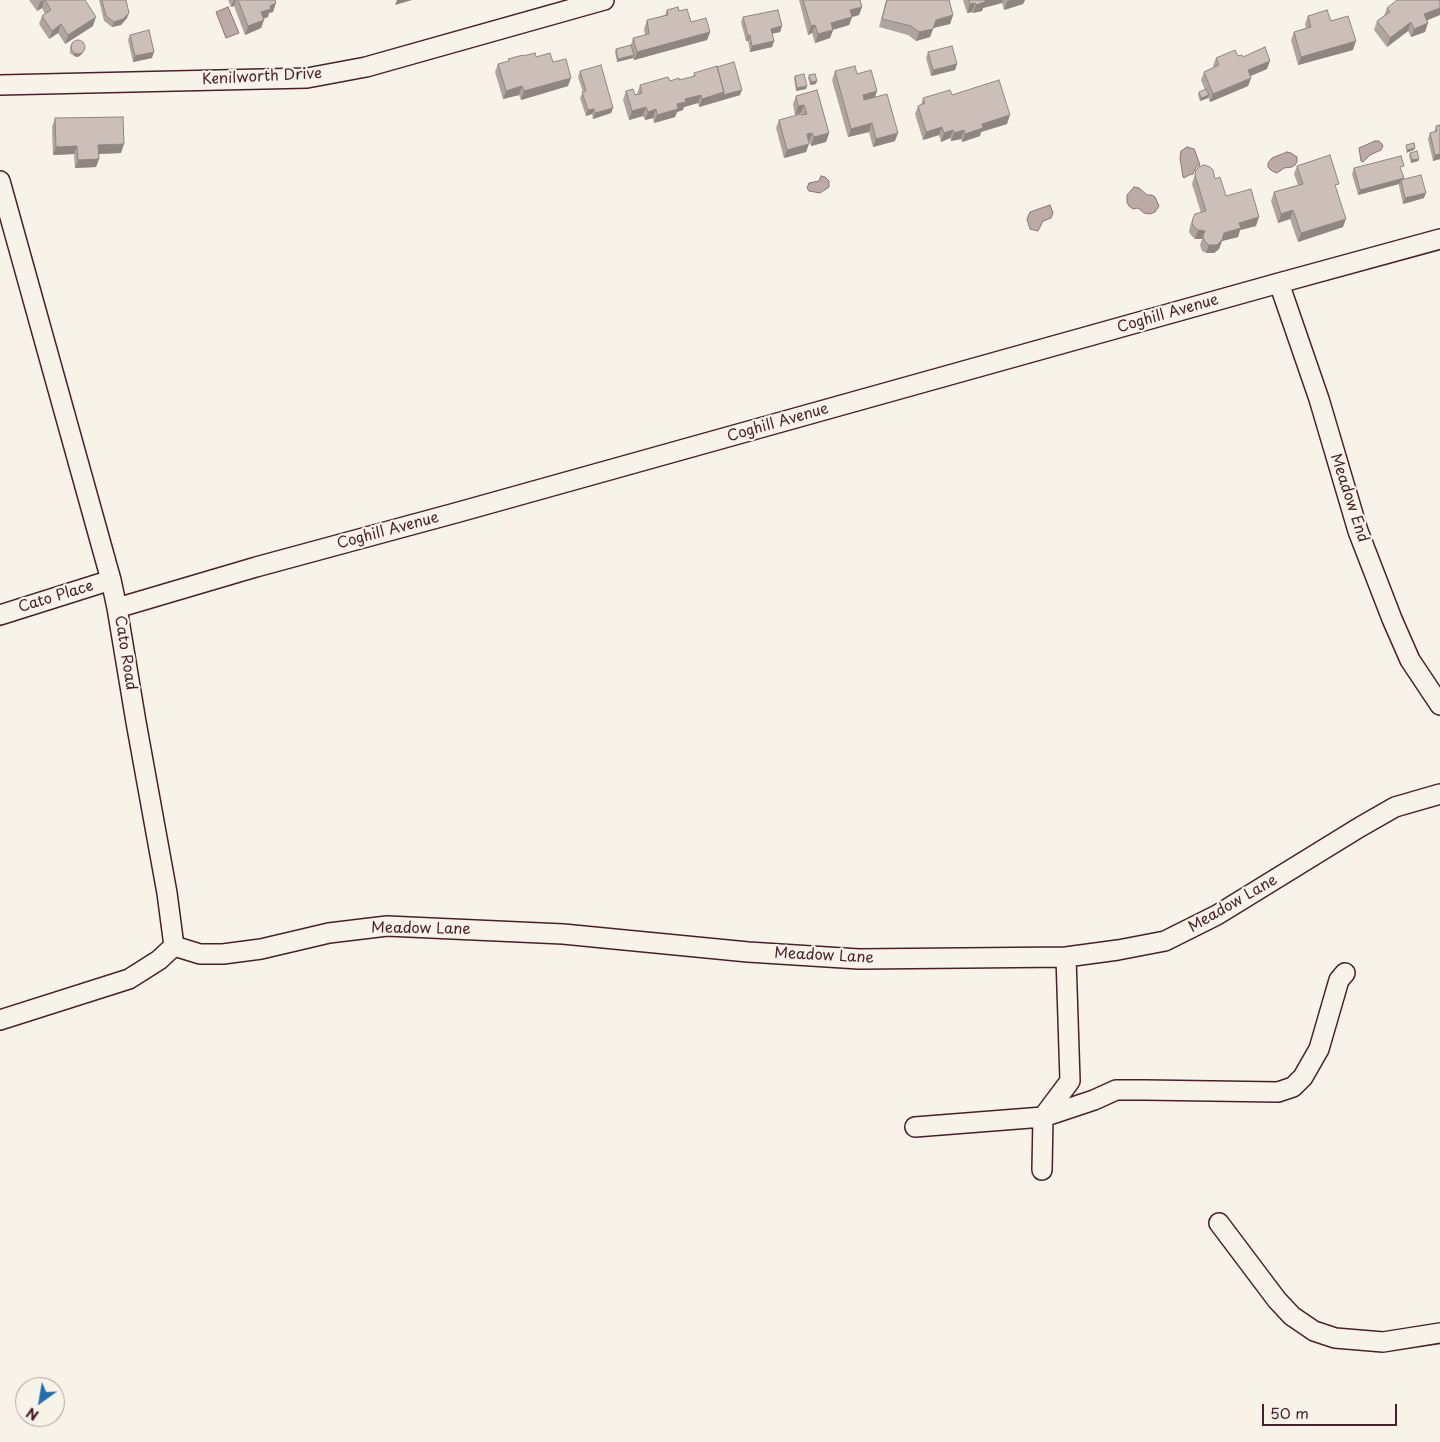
<!DOCTYPE html>
<html>
<head>
<meta charset="utf-8">
<style>
	body { margin:0 }
	#map { position:relative; width:1440px; height:1442px; overflow:hidden; background:#f7f3e8; font-family:"Playpen Sans",sans-serif }
	canvas { display:block }
	.north { position:absolute; left:15px; top:1377px; width:50px; height:50px; box-sizing:border-box; background:#f7f3e8; border:1px solid #b29e9c; border-radius:50%; rotate:212deg; font-size:14px; font-weight:700; line-height:20px; text-align:center; color:#4a1f2b }
	.north::after { content:''; display:block; margin:auto; width:18px; height:22px; background:#1f6fb2; clip-path:polygon(50% 0,100% 100%,50% 72%,0 100%) }
	.scale { position:absolute; left:1262px; top:1404px; width:135px; height:22px; box-sizing:border-box; border:2px solid #4a1f2b; border-top:0; padding-left:6px; font-size:15px; line-height:18px; white-space:nowrap; color:#4a1f2b; -webkit-text-stroke:4px #f7f3e8; paint-order:stroke }
</style>
</head>
<body>
<div id="map">
<canvas width="1440" height="1442"></canvas>
<div class="north">N</div>
<div class="scale">50 m</div>
</div>
<script>
const context = document.querySelector('canvas').getContext('2d');
context.lineJoin = 'round';
function fillPath(path, color) { context.fillStyle = color; context.fill(path, 'evenodd'); }
const shape = rows => new Path2D(rows.map(r => 'M' + r).join(''));
function strokePath(path, color, width, dash) { context.strokeStyle = color; context.lineWidth = width; context.lineCap = dash ? 'butt' : 'round'; context.setLineDash(dash || []); context.stroke(path); }
function write(font, color, halo, rows, align = 'center') {
  context.font = font + ' "Playpen Sans",sans-serif'; context.lineWidth = 4.5; context.setLineDash([]); context.textBaseline = 'middle'; context.strokeStyle = halo; context.fillStyle = color; for (const [text, x, y, turn = 0] of rows) {
    context.save(); context.translate(x, y); context.rotate((+turn || 0) * Math.PI / 180); context.textAlign = isNaN(turn) ? turn : align; if (halo) context.strokeText(text, 0, 0); context.fillText(text, 0, 0); context.restore();
  }
}
const water = shape([
	[228,7,239,33,226,38,216,12,228,7],
	[1375,141,1379,141,1382,144,1383,146,1381,150,1370,155,1363,162,1361,161,1359,148,1375,141],
	[1187,147,1194,149,1195,151,1200,165,1196,167,1193,174,1189,175,1184,178,1183,177,1180,158,1181,151,1187,147],
	[1287,152,1291,153,1297,157,1297,162,1295,165,1292,167,1284,168,1277,173,1272,171,1268,167,1268,163,1272,158,1287,152],
	[821,176,825,177,829,181,829,187,820,193,809,191,807,188,809,183,819,181,821,176],
	[1134,187,1139,188,1147,195,1152,195,1155,197,1159,206,1155,212,1150,214,1144,213,1138,208,1133,209,1129,206,1127,202,1127,195,1134,187],
	[1050,205,1053,213,1051,218,1043,221,1038,231,1030,229,1027,219,1030,212,1050,205]
]);
fillPath(water, '#bcaaa7');
strokePath(water, '#8e7275', 1);
const street = shape([
	[0,85,307,78,366,67,604,0],
	[0,181,111,580,117,608,136,722,167,893,174,946,159,960,129,979,0,1020],
	[1279,283,1319,399,1358,531,1392,619,1410,660,1440,705],
	[117,608,256,567,459,512,1279,283,1440,239],
	[0,615,111,580],
	[174,946,200,954,223,954,261,949,329,933,387,926,563,934,748,952,859,959,1066,957,1118,950,1165,941,1217,915,1360,827,1395,807,1440,794],
	[915,1127,1043,1117,1094,1100,1116,1090,1145,1090,1278,1092,1293,1087,1303,1077,1319,1049,1339,980,1345,973],
	[1042,1170,1043,1117,1070,1081,1066,957],
	[1219,1223,1277,1300,1292,1316,1314,1331,1335,1338,1383,1342,1440,1333]
]);
strokePath(street, '#4a1f2b', 22);
strokePath(street, '#f7f3e8', 19);
fillPath(shape([
	[29,0,85,0,93,26,65,44,58,33,49,39,39,24,42,16,45,14,42,8,37,11],
	[99,0,126,0,127,18,121,25,112,27,104,21],
	[228,0,275,0,273,12,269,13,268,17,264,18,261,28,245,35,234,6,231,7],
	[799,0,860,0,862,7,859,15,852,17,849,25,833,30,830,38,815,43,812,33,808,35],
	[886,0,949,0,953,15,950,24,933,28,930,37,916,41,908,35,879,27],
	[963,0,1025,0,1023,4,1004,10,1002,3,983,8,982,11,973,13,972,12,967,13],
	[1387,8,1427,20,1425,32,1411,37,1408,31,1387,47,1374,30,1377,21,1384,16],
	[667,10,679,11,691,22,710,32,707,40,634,60,633,58,617,62,615,52,616,49,631,45,633,38,645,35,644,29,647,20,665,15],
	[1308,16,1353,50,1298,65,1291,40,1294,32,1306,28,1305,24],
	[743,17,782,26,780,32,772,34,774,41,772,47,750,52,748,41,746,41,741,22],
	[130,35,152,58,133,62,128,40],
	[72,42,85,48,82,54,78,57,74,56,70,53,70,49],
	[928,52,957,64,955,70,931,76,926,58],
	[523,56,536,57,553,62,568,86,521,100,519,95,503,99,495,72,498,64,508,61,508,59],
	[1238,56,1243,57,1267,69,1251,76,1251,78,1248,86,1210,102,1208,97,1208,98,1200,101,1198,95,1199,92,1205,90,1201,80,1204,72,1214,67,1213,66,1216,58],
	[580,71,613,108,611,113,593,119,592,114,586,116,580,98,583,92,578,77],
	[835,71,857,74,877,91,874,97,895,141,873,147,869,132,848,137,832,80],
	[694,73,740,95,699,107,698,103,684,107,683,110,677,112,675,117,654,123,653,118,645,120,643,116,629,120,623,100,626,91,635,95,637,94,640,85,670,81,679,80,693,77],
	[809,75,816,84,810,85,808,78],
	[795,76,807,86,806,89,796,91,794,78],
	[817,90,829,133,826,142,811,146,809,141,806,152,784,158,776,128,779,120,802,115,801,113,795,115,793,104,796,96],
	[952,95,1007,124,981,132,980,136,962,142,961,139,951,141,950,138,941,142,939,135,923,140,915,114,918,106,921,105,923,98],
	[55,118,121,153,98,154,99,159,96,167,75,168,74,154,53,155,52,127],
	[1440,125,1440,159,1433,161,1428,139,1430,133,1434,132,1436,126],
	[1410,153,1419,159,1418,161,1411,163,1409,156],
	[1297,166,1337,190,1343,227,1298,242,1290,219,1278,223,1271,201,1274,192,1298,185,1294,174],
	[1354,168,1402,171,1403,180,1424,198,1403,204,1399,186,1399,184,1358,195,1352,174],
	[1196,170,1215,179,1226,196,1256,226,1240,230,1238,237,1222,241,1219,249,1214,253,1206,253,1202,251,1200,245,1202,239,1195,239,1190,234,1189,232,1190,226,1193,218,1201,213,1192,184]
]), '#afa49f');
fillPath(shape([
	[44,0,42,8,37,11,40,2],
	[234,0,236,0,234,6,231,7],
	[397,0,412,0,395,5],
	[985,0,1003,0,1002,3,983,8,982,11,973,13,976,5],
	[1011,0,1025,0,1023,4,1004,10,1007,1],
	[276,3,273,12,269,13,268,17,258,21,261,12,270,6],
	[975,3,972,12,967,13,970,4],
	[862,7,859,15,852,17,849,25,828,31,831,23,850,10],
	[1440,8,1440,15,1421,23,1424,14],
	[129,13,127,18,121,25,112,27,114,22],
	[953,15,950,24,933,28,936,20],
	[96,17,93,26,65,44,68,35],
	[264,20,261,28,245,35,248,26],
	[1411,22,1408,31,1387,47,1390,38],
	[1428,23,1425,32,1411,37,1414,29],
	[61,24,58,33,49,39,52,31],
	[815,25,812,33,808,35,811,26],
	[782,26,780,32,769,34,771,29],
	[933,29,930,37,916,41,919,32],
	[833,30,830,38,815,43,818,34],
	[710,32,707,40,634,60,637,52],
	[750,35,748,41,746,41,748,36],
	[774,41,772,47,750,52,752,46],
	[1356,41,1353,50,1298,65,1301,57],
	[83,52,82,54,78,57,74,56,75,53],
	[154,52,152,58,133,62,135,56],
	[634,55,633,58,617,62,618,59],
	[1270,61,1267,69,1245,78,1248,70],
	[957,64,955,70,931,76,933,70],
	[571,78,568,86,521,100,524,91],
	[1251,78,1248,86,1210,102,1213,94],
	[817,81,816,84,810,85,811,82],
	[522,86,519,95,503,99,506,91],
	[807,86,806,89,796,91,797,88],
	[742,90,740,95,699,107,702,99,724,92],
	[877,91,874,100,860,103,863,95],
	[701,95,698,103,684,107,683,110,677,112,675,117,654,123,657,115,685,99],
	[1209,95,1208,98,1200,101,1201,98],
	[804,105,801,113,795,115,798,106],
	[646,107,643,116,629,120,632,111],
	[613,108,611,113,593,119,595,113],
	[594,109,592,114,586,116,588,110],
	[656,109,653,118,645,120,648,112],
	[1010,115,1007,124,981,132,980,136,962,142,965,134,982,124],
	[872,123,869,132,848,137,851,129],
	[942,127,939,135,923,140,926,132],
	[953,130,950,138,941,142,944,133],
	[964,130,961,139,951,141,954,133],
	[812,133,809,141,804,143,807,134],
	[829,133,826,142,811,146,814,137],
	[898,133,895,141,873,147,876,139],
	[124,144,121,153,95,154,98,145],
	[809,144,806,152,784,158,787,150],
	[77,146,74,154,53,155,56,147],
	[1415,148,1414,150,1406,153,1407,150],
	[1440,154,1440,159,1433,161,1435,155],
	[99,159,96,167,75,168,78,160],
	[1419,159,1418,161,1411,163,1412,160],
	[1404,178,1402,184,1401,180,1399,184,1358,195,1360,190],
	[1426,193,1424,198,1403,204,1405,198],
	[1293,210,1290,219,1278,223,1281,214],
	[1259,217,1256,226,1240,230,1238,237,1222,241,1219,249,1214,253,1206,253,1209,245,1239,223],
	[1346,219,1343,227,1298,242,1301,233],
	[1198,230,1205,231,1202,239,1195,239]
]), '#8f8682');
const building = shape([
	[45,0,85,0,96,17,68,35,61,24,52,31,42,16,51,10,45,0],
	[102,0,126,0,129,13,123,19,114,22,106,16,102,0],
	[238,0,275,0,276,3,270,6,271,9,261,12,264,20,248,26,238,0],
	[803,0,860,0,862,7,850,10,852,17,831,23,833,30,818,34,815,25,811,26,803,0],
	[887,0,949,0,953,15,936,20,933,29,919,32,911,26,882,19,887,0],
	[969,0,986,0,985,0,985,2,976,5,975,3,970,4,969,0],
	[1397,0,1440,0,1440,8,1424,14,1428,23,1414,29,1411,22,1390,38,1377,21,1390,12,1387,8,1397,0],
	[678,7,679,11,687,9,691,22,706,18,710,32,637,52,633,38,649,34,647,20,668,15,667,10,678,7],
	[778,10,782,26,771,29,774,41,752,46,750,35,748,36,743,17,778,10],
	[1327,10,1331,21,1348,16,1356,41,1301,57,1294,32,1311,27,1308,16,1327,10],
	[149,30,154,52,135,56,130,35,149,30],
	'71 47a7 7 0 1 1 14 0a7 7 0 1 1-14 0Z',
	[631,45,634,55,618,59,616,49,631,45],
	[952,46,957,64,933,70,928,52,952,46],
	[1265,47,1270,61,1248,70,1251,78,1213,94,1204,72,1219,65,1216,58,1235,50,1238,56,1242,55,1243,57,1265,47],
	[535,53,536,57,550,53,553,62,566,59,571,78,524,91,522,86,506,91,498,64,509,61,508,59,523,55,523,56,535,53],
	[734,62,742,90,723,95,724,92,717,67,734,62],
	[601,65,613,108,595,113,594,109,588,110,582,92,586,91,580,71,601,65],
	[717,66,724,92,702,99,701,95,685,99,686,102,677,104,678,109,657,115,656,109,648,112,646,107,632,111,626,91,633,89,635,95,642,93,640,85,668,77,670,81,679,78,679,80,695,76,694,73,717,66],
	[855,66,857,74,871,70,877,91,863,95,864,100,887,94,898,133,876,139,872,123,851,129,835,71,855,66],
	[804,74,807,86,797,88,795,76,804,74],
	[815,74,817,81,811,82,809,75,815,74],
	[999,80,1010,115,982,124,983,128,965,134,964,130,954,133,953,130,944,133,942,127,926,132,918,106,925,103,923,98,950,90,952,95,999,80],
	[1206,89,1209,95,1201,98,1199,92,1206,89],
	[817,90,829,133,814,137,812,133,807,134,809,144,787,150,779,120,801,114,801,115,807,114,804,105,798,106,796,96,817,90],
	[123,117,124,144,98,145,99,159,78,160,77,146,56,147,55,118,123,117],
	[1440,125,1440,154,1435,155,1430,133,1437,131,1436,126,1440,125],
	[1414,143,1415,148,1407,150,1406,145,1414,143],
	[1417,151,1419,159,1412,160,1410,153,1417,151],
	[1330,155,1339,184,1335,185,1346,219,1301,233,1293,210,1281,214,1274,192,1303,184,1297,166,1330,155],
	[1401,156,1404,166,1400,167,1404,178,1360,190,1354,168,1401,156],
	[1204,165,1210,167,1213,170,1215,179,1220,177,1226,196,1251,189,1259,217,1239,223,1241,228,1224,233,1222,240,1217,245,1209,245,1205,242,1203,236,1205,231,1198,230,1193,226,1192,223,1193,218,1195,214,1206,211,1195,175,1196,170,1199,167,1204,165],
	[1421,175,1426,193,1405,198,1401,180,1421,175]
]);
fillPath(building, '#ccbfb9');
strokePath(building, '#8f8682', 1);
write('15px', '#4a1f2b', '#f7f3e8', [
	["Kenilworth Drive",262,77,-3],
	["Coghill Avenue",1168,314,-16],
	["Coghill Avenue",778,423,-16],
	["Meadow End",1349,498,72],
	["Coghill Avenue",388,531,-15],
	["Cato Place",56,597,-17],
	["Cato Road",125,653,81],
	["Meadow Lane",1233,904,-30],
	["Meadow Lane",421,929,1],
	["Meadow Lane",824,956,3]
]);
</script>
</body>
</html>
